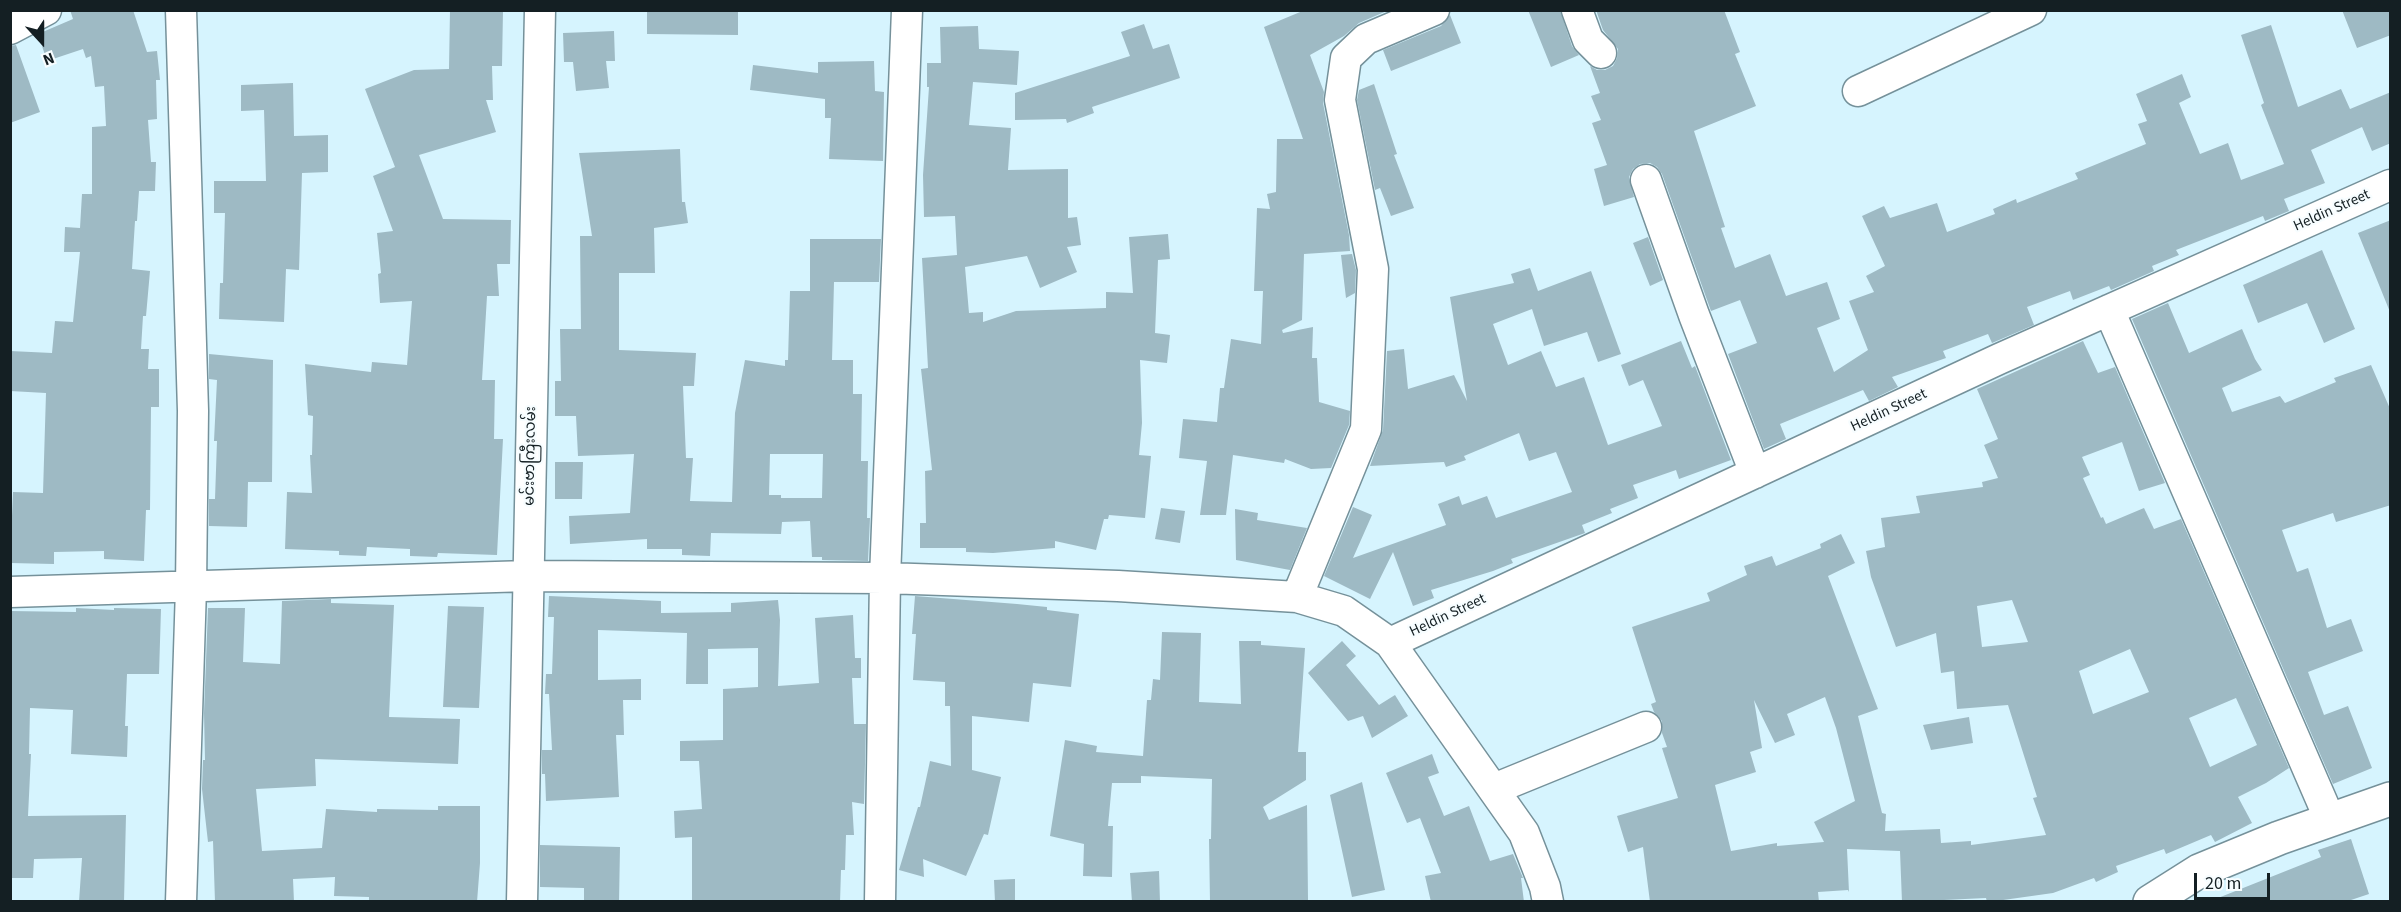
<!DOCTYPE html>
<html>
<head>
<meta charset="utf-8">
<style>
	body { margin:0 }
	#map { position:relative; width:2401px; height:912px; overflow:hidden; background:#d6f4fe; font-family:"Source Sans 3",sans-serif }
	canvas { display:block }
	.frame { position:absolute; inset:0; border:12px solid #141f23; pointer-events:none }
	.north { position:absolute; left:12px; top:12px; width:60px; height:60px; -webkit-text-stroke:4px #f7fdff; paint-order:stroke; rotate:159deg; font-size:16px; font-weight:700; line-height:24px; text-align:center; color:#141f23 }
	.north::after { content:''; display:block; margin:auto; width:21px; height:27px; background:#141f23; clip-path:polygon(50% 0,100% 100%,50% 72%,0 100%) }
	.scale { position:absolute; left:2194px; top:873px; width:76px; height:27px; box-sizing:border-box; border:3px solid #141f23; border-top:0; padding-left:8px; font-size:18px; line-height:21px; white-space:nowrap; color:#141f23; -webkit-text-stroke:4px #f7fdff; paint-order:stroke }
</style>
</head>
<body>
<div id="map">
<canvas width="2401" height="912"></canvas>
<div class="frame"></div>
<div class="north">N</div>
<div class="scale">20 m</div>
</div>
<script>
const context = document.querySelector('canvas').getContext('2d');
context.lineJoin = 'round';
function fillPath(path, color) { context.fillStyle = color; context.fill(path, 'evenodd'); }
const shape = rows => new Path2D(rows.map(r => 'M' + r).join(''));
function strokePath(path, color, width, dash) { context.strokeStyle = color; context.lineWidth = width; context.lineCap = dash ? 'butt' : 'round'; context.setLineDash(dash || []); context.stroke(path); }
function write(font, color, halo, rows, align = 'center') {
  context.font = font + ' "Source Sans 3","Noto Sans Myanmar",sans-serif'; context.lineWidth = 4.5; context.setLineDash([]); context.textBaseline = 'middle'; context.strokeStyle = halo; context.fillStyle = color; for (const [text, x, y, turn = 0] of rows) {
    context.save(); context.translate(x, y); context.rotate((+turn || 0) * Math.PI / 180); context.textAlign = isNaN(turn) ? turn : align; if (halo) context.strokeText(text, 0, 0); context.fillText(text, 0, 0); context.restore();
  }
}
fillPath(shape([
	[70,10,133,10,147,52,157,51,160,80,156,80,157,119,148,120,151,162,156,162,155,191,139,191,137,221,135,221,132,269,150,271,146,316,143,316,141,349,149,349,148,369,159,369,159,407,151,407,150,510,146,510,144,561,104,559,104,551,54,552,54,564,10,563,13,492,43,493,46,393,10,391,10,351,52,353,55,321,73,322,80,252,64,252,65,227,80,228,82,194,92,194,92,127,106,126,104,86,95,87,91,56,86,58,83,49,47,61,38,34,73,19],
	[450,10,503,10,502,66,492,66,493,100,486,100,496,132,419,155,443,219,511,220,510,264,497,264,499,296,487,296,482,380,495,380,494,439,503,439,497,555,438,553,437,557,410,556,410,549,367,547,366,556,339,555,339,551,285,549,287,492,312,493,310,455,312,455,313,416,308,415,305,364,371,372,372,362,407,365,412,301,380,303,378,274,381,273,377,233,393,231,373,176,395,167,365,89,414,70,449,69],
	[647,10,738,10,738,35,647,34],
	[1305,10,1389,10,1359,23,1344,36,1310,55,1324,92,1323,103,1349,235,1350,251,1304,254,1302,320,1282,330,1283,333,1313,327,1312,358,1317,358,1319,402,1350,411,1349,425,1331,468,1311,469,1285,459,1284,463,1233,455,1226,515,1200,515,1207,461,1179,458,1183,419,1217,422,1220,388,1224,388,1231,339,1261,344,1263,291,1254,291,1257,208,1270,209,1267,194,1276,192,1277,139,1303,139,1264,27],
	[1528,10,1560,10,1572,46,1579,55,1551,67],
	[1596,10,1724,10,1740,52,1735,54,1756,106,1694,131,1725,227,1721,228,1735,268,1770,254,1786,296,1827,282,1840,319,1817,328,1834,372,1868,350,1849,301,1874,292,1866,276,1885,266,1862,216,1884,206,1890,218,1937,203,1947,232,1995,214,1993,209,2016,199,2017,203,2078,179,2075,173,2146,144,2138,124,2147,121,2136,94,2182,74,2191,97,2179,103,2200,154,2228,143,2241,180,2284,164,2261,105,2264,103,2241,35,2271,25,2298,107,2341,89,2350,109,2391,92,2391,143,2372,151,2362,127,2311,150,2325,183,2284,199,2289,211,2265,221,2263,216,2176,250,2179,255,2152,266,2154,271,2111,290,2109,286,2073,300,2070,291,2027,307,2034,325,1992,343,1988,334,1943,351,1946,358,1892,377,1898,387,1869,401,1863,390,1780,424,1786,439,1764,449,1728,354,1757,343,1740,300,1711,311,1662,174,1657,167,1650,163,1640,164,1633,169,1629,177,1634,197,1604,206,1594,169,1607,165,1592,123,1601,120,1591,96,1600,93,1590,66,1597,70,1605,70,1613,66,1617,58,1618,49,1603,30],
	[2342,10,2391,10,2391,35,2357,48],
	[1450,15,1461,43,1391,71,1383,50,1441,26],
	[1144,24,1153,49,1169,44,1180,78,1092,107,1094,113,1067,123,1066,119,1015,120,1015,93,1130,56,1121,32],
	[978,26,979,49,1019,51,1017,85,973,82,969,125,1011,128,1008,170,1068,169,1068,218,1077,217,1081,245,1067,247,1077,272,1040,288,1027,256,965,267,969,313,983,312,983,322,1016,311,1106,308,1106,292,1133,293,1129,237,1168,234,1170,259,1158,260,1155,333,1170,335,1167,363,1140,360,1142,423,1139,455,1151,456,1145,518,1109,515,1108,519,1104,519,1096,550,1055,541,1055,548,993,553,966,552,966,548,920,548,920,523,926,523,925,471,932,470,921,369,928,368,922,258,957,255,955,216,924,217,923,175,929,87,927,87,927,63,941,63,940,27],
	[614,31,615,61,606,61,609,88,576,91,573,62,564,62,563,33],
	[16,45,40,112,10,123,10,46],
	[874,61,875,91,884,92,883,161,829,159,831,118,825,118,825,99,750,90,753,65,818,73,818,62],
	[293,83,294,136,328,135,328,172,302,173,299,270,286,269,284,322,219,319,220,283,223,283,225,213,214,213,214,181,266,181,264,110,241,111,241,85],
	[1374,84,1397,154,1394,155,1414,208,1391,216,1380,188,1375,190,1357,100,1359,90],
	[680,149,682,202,685,202,688,223,654,228,655,273,619,273,619,350,696,353,694,386,683,386,686,458,693,458,690,501,732,502,735,413,745,360,785,366,785,360,788,360,790,291,810,291,810,239,881,239,879,282,834,282,832,360,853,360,853,394,862,394,861,461,868,461,867,518,870,518,868,561,822,560,822,557,812,557,810,521,782,522,781,534,711,533,710,556,682,555,682,549,647,549,647,539,570,544,569,516,630,513,634,454,578,456,576,416,555,416,555,381,561,381,560,329,581,329,580,236,592,236,579,153],
	[770,454,823,454,822,498,781,498,781,495,769,495],
	[2391,220,2391,312,2390,312,2358,233],
	[1648,237,1663,280,1650,286,1633,243],
	[2322,250,2355,329,2324,343,2307,303,2258,323,2243,285],
	[1352,254,1356,270,1355,293,1346,298,1341,255],
	[1530,268,1538,291,1591,271,1621,354,1598,362,1587,332,1544,346,1532,309,1493,324,1508,365,1541,351,1556,387,1584,377,1608,445,1662,426,1643,380,1629,386,1621,365,1681,341,1692,368,1695,366,1731,460,1679,479,1676,470,1633,485,1638,498,1610,509,1612,513,1582,525,1585,533,1511,559,1513,563,1493,571,1431,590,1434,598,1413,606,1393,552,1370,599,1324,576,1353,507,1372,515,1353,558,1446,525,1438,504,1459,496,1462,505,1487,496,1496,518,1572,492,1556,452,1529,461,1519,433,1464,456,1466,460,1446,467,1444,462,1370,466,1383,430,1387,351,1404,349,1408,389,1454,375,1467,401,1450,297,1514,283,1511,274],
	[2168,303,2189,353,2242,329,2255,359,2262,370,2222,388,2232,412,2280,396,2285,403,2336,382,2334,378,2371,365,2391,411,2391,505,2336,522,2333,513,2282,530,2297,572,2308,568,2327,628,2351,619,2363,651,2308,672,2324,715,2348,706,2372,768,2333,784,2132,319],
	[2083,341,2098,373,2115,367,2165,483,2139,491,2122,442,2082,457,2090,475,2083,478,2101,518,2103,517,2106,524,2144,508,2154,529,2181,519,2289,768,2266,783,2238,797,2252,823,2215,842,2211,835,2166,854,2164,849,2116,866,2118,872,2096,882,2094,878,2053,893,1989,902,1987,902,1986,898,1902,902,1900,851,1847,849,1849,892,1848,890,1818,892,1819,902,1650,902,1643,847,1628,852,1617,816,1678,798,1662,748,1667,747,1662,733,1662,721,1654,712,1651,704,1656,702,1632,627,1710,601,1707,593,1747,575,1744,566,1772,556,1776,566,1821,548,1820,544,1841,534,1855,563,1828,576,1878,709,1858,716,1882,813,1886,814,1885,831,1940,829,1941,843,1971,841,1971,845,2046,835,2033,798,2037,797,2008,705,1957,709,1954,671,1941,673,1936,633,1896,647,1871,577,1866,551,1885,547,1881,518,1920,513,1916,496,1983,487,1982,482,1998,478,1984,445,1998,439,1977,389],
	[2012,600,2028,642,1982,647,1977,606],
	[2130,649,2149,692,2093,714,2079,671],
	[1825,697,1836,728,1855,801,1814,822,1824,842,1777,846,1777,843,1731,851,1715,785,1756,772,1750,752,1762,748,1754,700,1775,743,1795,735,1787,714],
	[2236,698,2257,745,2210,767,2189,718],
	[209,354,273,360,272,482,248,482,247,527,209,526,209,499,215,499,217,441,214,441,217,380,209,379],
	[555,462,583,462,582,499,555,499],
	[1161,508,1185,511,1180,543,1155,539],
	[1235,509,1258,513,1257,520,1307,528,1290,570,1236,560],
	[549,596,661,601,661,613,731,612,731,603,778,600,780,620,778,686,819,683,815,618,853,615,855,658,861,658,861,678,852,678,854,724,866,724,864,804,852,802,854,835,846,835,845,870,841,870,840,902,692,902,692,837,675,838,674,811,702,809,699,761,680,761,680,741,723,740,723,689,758,687,758,648,708,649,708,684,686,684,687,633,598,630,598,680,641,679,641,700,623,700,624,735,616,735,619,797,546,801,545,774,542,774,542,750,552,750,549,694,545,694,546,674,552,674,554,617,548,617],
	[915,596,1017,604,1047,607,1047,610,1079,614,1071,687,1033,683,1029,722,972,716,972,770,1001,777,988,835,984,834,966,876,923,859,924,877,899,870,918,807,920,807,930,761,951,766,950,706,945,706,945,682,913,680,916,634,912,634],
	[331,599,331,603,394,605,389,717,460,719,458,764,315,759,316,786,256,789,262,851,322,848,326,809,377,812,377,809,438,810,438,806,480,806,480,863,477,902,369,902,369,897,334,896,335,877,293,879,294,902,215,902,213,841,208,842,202,789,203,760,205,760,204,713,208,608,245,608,243,662,280,664,282,601],
	[448,606,484,607,479,708,443,707],
	[76,608,114,610,114,608,161,609,159,674,127,674,125,726,128,726,127,757,71,754,73,710,30,708,29,754,31,754,28,816,126,815,124,902,79,902,82,858,34,859,33,878,10,878,10,611,76,612],
	[1162,632,1201,633,1199,702,1241,704,1239,641,1261,641,1261,645,1305,648,1298,752,1306,752,1306,780,1263,807,1269,820,1307,805,1308,900,1210,902,1209,839,1211,839,1212,779,1141,776,1141,783,1112,783,1108,826,1113,826,1112,877,1083,876,1084,844,1050,836,1065,740,1097,746,1096,752,1143,756,1147,700,1151,700,1153,679,1160,680],
	[1342,641,1356,656,1346,665,1379,705,1395,695,1408,716,1372,738,1363,716,1348,721,1308,673],
	[1969,717,1973,743,1931,750,1923,725],
	[1432,754,1439,773,1428,777,1444,816,1469,806,1490,861,1513,854,1523,878,1521,878,1524,902,1431,902,1425,876,1441,873,1420,818,1407,823,1386,773],
	[1362,782,1385,890,1352,897,1330,795],
	[2351,839,2369,894,2345,902,2213,902,2213,900,2321,857,2318,850],
	[540,845,620,847,619,902,584,902,584,888,540,887],
	[1159,871,1160,902,1132,902,1130,873],
	[1015,879,1015,902,995,902,994,880]
]), '#9ebac4');
const minor = shape([
	[181,10,193,411,191,588,181,902],
	[1577,10,1588,40,1601,53],
	[10,29,46,10],
	[1858,91,2031,10],
	[1646,180,1694,315,1755,473],
	[2109,310,2330,820],
	[10,592,528,576,885,578,1118,586,1297,597,1344,611,1390,643,1524,833,1545,887,1548,902],
	[1297,597,1366,429,1373,269,1340,100,1346,58,1366,39,1434,10],
	[1390,643,1999,359,2390,185],
	[1494,789,1646,727],
	[522,902,540,10],
	[880,902,885,578,907,10]
]);
const major = shape([
	[2150,902,2199,871,2279,838,2390,799]
]);
strokePath(minor, '#75919a', 33);
strokePath(major, '#75919a', 36);
strokePath(minor, '#fff', 30);
strokePath(major, '#fff', 33);
write('15px', '#141f23', '#f7fdff', [
	["Heldin Street",2332,211,-24],
	["Heldin Street",1889,411,-25],
	["မင်းဗာကြီးလမ်း",531,456,-89],
	["Heldin Street",1448,616,-25]
]);
</script>
</body>
</html>
